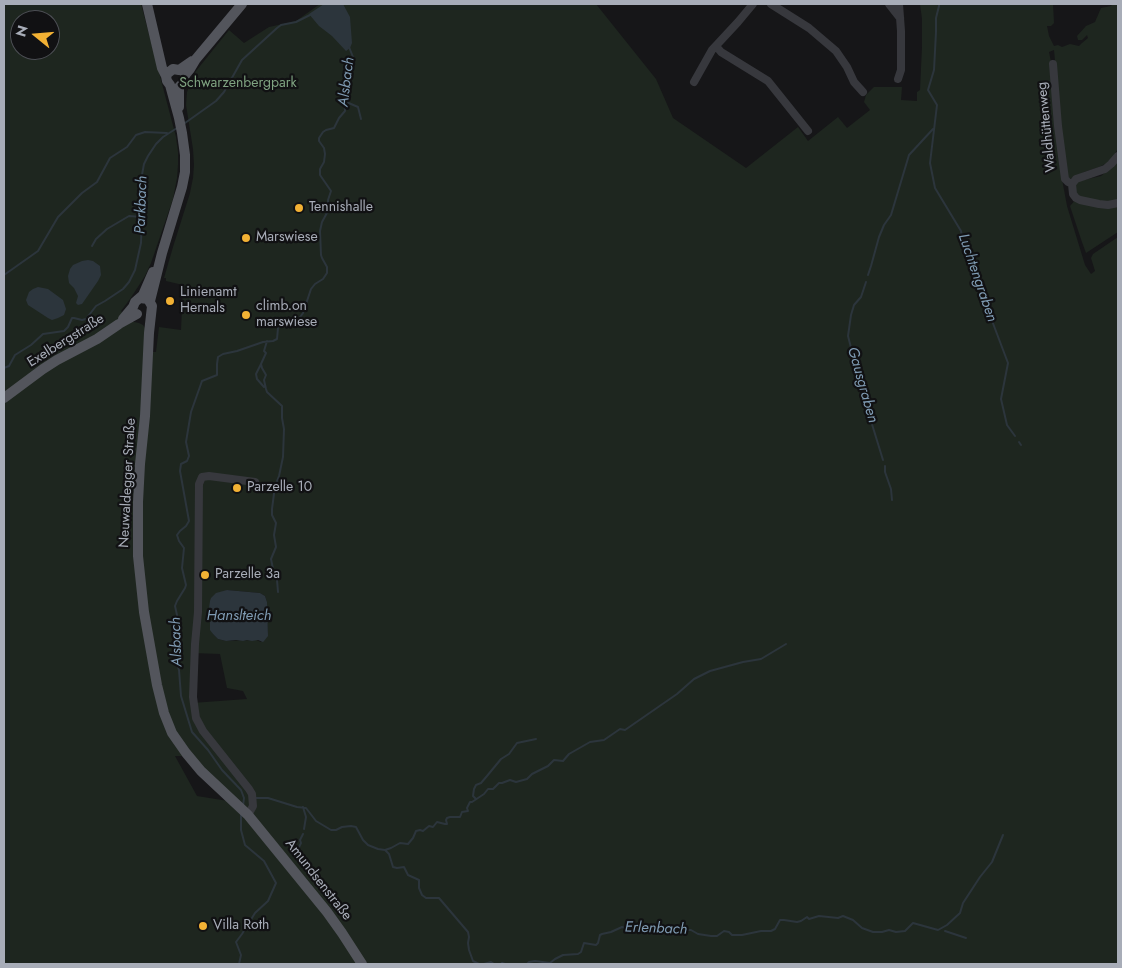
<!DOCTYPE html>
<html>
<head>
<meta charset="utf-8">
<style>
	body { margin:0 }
	#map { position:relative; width:1122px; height:968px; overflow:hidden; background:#161618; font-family:Jost,sans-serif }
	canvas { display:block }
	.frame { position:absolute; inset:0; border:5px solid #a8adb8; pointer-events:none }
	.north { position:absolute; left:10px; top:10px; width:50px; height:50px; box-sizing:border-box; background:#111113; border:1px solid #4d4f55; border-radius:50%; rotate:287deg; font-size:14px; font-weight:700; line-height:20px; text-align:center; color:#a8adb8 }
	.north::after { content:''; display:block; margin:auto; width:18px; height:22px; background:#f2b134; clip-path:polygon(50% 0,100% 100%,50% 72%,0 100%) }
</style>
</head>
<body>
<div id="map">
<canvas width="1122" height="968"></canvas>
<div class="frame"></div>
<div class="north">N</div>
</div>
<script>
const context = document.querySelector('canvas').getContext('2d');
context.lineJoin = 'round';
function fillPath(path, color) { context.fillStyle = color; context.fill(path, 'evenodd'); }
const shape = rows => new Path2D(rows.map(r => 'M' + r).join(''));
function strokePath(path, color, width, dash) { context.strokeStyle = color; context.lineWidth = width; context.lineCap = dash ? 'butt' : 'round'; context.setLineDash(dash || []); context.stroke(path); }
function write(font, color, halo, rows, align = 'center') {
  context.font = font + ' Jost,sans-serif'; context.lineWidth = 4.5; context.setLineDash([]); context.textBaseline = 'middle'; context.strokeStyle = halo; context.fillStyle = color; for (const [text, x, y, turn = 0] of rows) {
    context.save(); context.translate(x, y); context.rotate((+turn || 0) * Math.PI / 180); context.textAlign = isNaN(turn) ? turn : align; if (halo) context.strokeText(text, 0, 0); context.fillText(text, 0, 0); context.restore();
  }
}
fillPath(shape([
	[4,4,141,4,176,137,178,152,178,165,177,178,173,199,151,263,145,276,130,299,121,311,130,321,139,323,143,325,145,328,145,352,156,352,159,327,181,330,183,285,166,281,166,278,164,278,173,247,190,193,193,178,194,165,193,149,186,105,187,92,196,71,229,30,244,43,269,27,296,21,320,4,596,4,656,79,673,118,746,168,798,127,808,141,838,117,847,128,870,110,864,102,866,95,874,87,902,87,901,100,917,101,917,92,920,90,922,47,922,19,920,4,1053,4,1054,23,1051,26,1047,26,1049,36,1054,46,1058,45,1062,47,1070,44,1079,46,1082,43,1088,38,1087,35,1082,40,1078,40,1077,36,1086,26,1095,22,1101,8,1111,6,1113,4,1118,4,1118,148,1114,156,1107,163,1099,167,1084,172,1068,180,1064,161,1054,50,1049,52,1051,62,1062,179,1067,206,1085,265,1091,274,1095,271,1091,258,1093,254,1118,237,1118,964,4,964],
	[20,20,50,20,50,50,20,50],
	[227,590,260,593,265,596,267,602,267,622,268,632,261,642,256,640,226,641,218,639,213,634,210,622,214,619,215,613],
	[192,653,220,654,227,688,243,691,247,699,192,703],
	[175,756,183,756,228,801,197,796],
	[1118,162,1118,232,1086,253,1082,242,1070,206,1078,197,1073,187,1079,181,1101,176]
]), '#1e261f');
fillPath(shape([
	[324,4,343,4,350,17,352,43,350,48,346,51,332,36,319,26,309,14],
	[88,260,93,261,100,266,101,275,98,281,82,304,78,305,76,303,78,296,74,288,69,283,68,276,70,269,73,265,82,261],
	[38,287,48,289,63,300,66,309,64,315,58,318,52,320,48,318,28,305,26,300,29,292,33,289],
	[227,590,260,593,265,596,267,602,268,636,264,641,263,642,258,640,252,641,247,640,243,641,236,640,226,641,218,639,213,634,210,630,210,622,214,619,215,613,209,608,210,601,211,598,216,593]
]), '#2c353c');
strokePath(shape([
	[939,4,939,6,936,18,936,32,934,70,928,90,937,105,930,163,935,188,961,231,963,244,1008,363,1001,399,1007,425,1015,436],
	[344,101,358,107,361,119],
	[185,123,216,101,224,92,242,60,277,28,281,25,296,22,310,15],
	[92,246,96,239,107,229,129,216,142,217],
	[4,275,38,251,58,217,82,193,97,182,110,158,127,147,136,135,145,132,167,133],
	[868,275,871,266,879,237,884,225,891,215,909,155,933,129],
	[866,282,861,297,854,305,851,315,848,336,863,395,883,460],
	[267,341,264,351,266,353,261,364,262,368,266,375,264,380,266,389,267,392,282,406,282,418,284,429,283,457,279,476,275,486,272,509,272,515,276,523,274,535,276,547,271,559,274,574,277,580,278,592],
	[261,364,256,374,257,379,264,387],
	[4,368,9,366,15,355,31,345,43,334,64,331,68,327,72,318,74,318,82,320,86,319,96,306,105,301,123,289,129,282,135,270,141,243,142,214,141,180,144,164,148,156,156,144,163,137,177,128],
	[1019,442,1021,445],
	[885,466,885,472,891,489,892,500],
	[254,798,268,798,297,807,306,808,316,821,331,830,336,830,342,827,351,826,356,827,363,840,368,845,378,849,385,850,389,854,393,867,397,868,404,867,408,875,419,880,419,888,422,895,426,898,439,898,468,932,469,937,468,943,469,950,473,961,479,964],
	[476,799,473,796,474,789,476,785,481,783,487,776,501,759,509,754,517,743,536,739],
	[243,806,244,798,241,790,222,770,208,750,192,732,181,696,179,670,176,661,176,628,177,615,175,606,177,601,185,588,186,585,182,568,184,548,179,541,177,535,180,531,186,526,189,521,180,471,181,464,187,461,189,456,186,442,191,412,202,381,217,375,217,364,218,357,223,354,237,351,263,342,273,341,277,339,278,328,281,326,290,326,296,323,303,313,311,289,315,284,323,279,327,273,327,267,322,258,321,255,320,231,322,222,328,211,328,200,331,191,320,175,320,169,324,162,325,154,324,148,319,141,319,138,323,132,326,130,334,128,339,118,345,111,344,90,350,78,353,57,349,47],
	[303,807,306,817,304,829],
	[385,850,391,848,400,843,408,844,413,838,416,831,420,830,423,831,429,826,433,827,437,822,445,824,447,824,446,820,447,818,450,817,460,817,462,812,468,811,467,808,470,802,472,802,484,794,488,789,493,789,499,783,502,783,510,780,516,782,527,779,532,774,548,766,554,760,563,761,569,754,590,742,604,740,620,729,625,730,677,694,694,679,710,671,743,662,761,659,786,644],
	[298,859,299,847,301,843,300,840,303,834],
	[945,931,966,938],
	[239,964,241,955,236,942,242,934,255,913,268,901,276,883,264,861,245,845,241,830,241,813],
	[484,964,491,962,494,964],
	[501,964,502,963,505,964],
	[527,964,529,962,535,961,550,963,555,959,563,955,578,954,581,952,584,943,596,945,598,943,600,935,602,934,611,932,622,927,631,930,638,931,645,931,647,928,650,927,659,929,668,928,675,930,678,933,682,930,691,930,698,934,711,936,717,936,724,931,729,932,732,935,742,935,761,931,771,931,775,929,780,920,784,920,797,922,801,921,807,917,809,919,819,916,838,918,843,916,853,920,862,928,873,932,882,932,889,930,896,932,905,931,913,923,938,930,947,925,960,913,963,903,980,877,992,862,1003,835]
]), '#2c353c', 2);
strokePath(shape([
	[771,4,809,28,836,51,847,67,854,82,863,92],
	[889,4,900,18],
	[716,46,721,52,768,81,808,131],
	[1053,64,1058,126,1065,179,1068,182,1072,184],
	[898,79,901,70,901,31,899,4],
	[694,82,712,50,738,22,753,4],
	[1072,184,1073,194,1076,198,1080,200,1099,204,1108,205,1118,203],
	[1072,184,1076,179,1105,169,1111,164,1118,156],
	[248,815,253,806,252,794,249,789,203,731,196,718,193,697,195,644,198,612,199,484,202,477,209,476,255,482]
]), '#37383d', 8);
strokePath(shape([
	[147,4,162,68,166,76,167,81,170,85,179,118,182,133,185,155,185,172,182,187,162,253,150,301],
	[166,76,168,73,173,69,179,70,192,61],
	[179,107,179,87,184,82,185,75,190,69,196,59,242,4],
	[140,298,148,299,152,306,149,333,145,416,140,464,138,502,138,556,144,612,157,685,164,713,172,733,186,753,201,771,248,815,327,912,342,933,362,964],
	[123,319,133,307,135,302,143,295,153,272],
	[4,398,43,369,57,360,97,339,119,324,137,314]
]), '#53555c', 10);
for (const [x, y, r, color] of [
	[299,208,5,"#f2b134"],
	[246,238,5,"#f2b134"],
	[170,301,5,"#f2b134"],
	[246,315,5,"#f2b134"],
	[237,488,5,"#f2b134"],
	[205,575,5,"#f2b134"],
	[203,926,5,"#f2b134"]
]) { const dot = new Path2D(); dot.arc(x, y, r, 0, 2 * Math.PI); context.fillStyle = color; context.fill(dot); strokePath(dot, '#111113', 2); }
write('14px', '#7fa381', '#111113', [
	["Schwarzenbergpark",238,84]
]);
write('14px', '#a8adb8', '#111113', [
	["Waldhüttenweg",1047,127,-96],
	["Exelbergstraße",66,341,-32],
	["Neuwaldegger Straße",128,483,-87],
	["Amundsenstraße",318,880,52]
]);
write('14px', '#a8adb8', '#111113', [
	["Tennishalle",309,208],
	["Marswiese",256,238],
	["Linienamt",180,293],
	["Hernals",180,309],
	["climb.on",256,307],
	["marswiese",256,323],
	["Parzelle 10",247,488],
	["Parzelle 3a",215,575],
	["Villa Roth",213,926]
], 'left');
write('italic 15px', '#7f9bb3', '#111113', [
	["Alsbach",347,82,-83],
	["Parkbach",142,205,-88],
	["Luchtengraben",977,278,71],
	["Gausgraben",862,385,74],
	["Hanslteich",239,616],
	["Alsbach",177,642,-92],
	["Erlenbach",656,929,2]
]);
</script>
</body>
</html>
